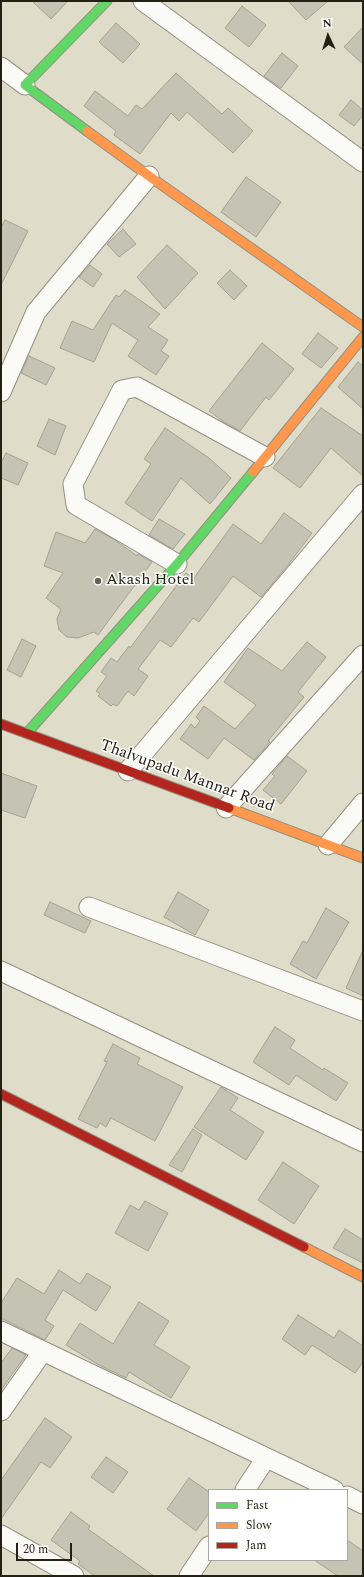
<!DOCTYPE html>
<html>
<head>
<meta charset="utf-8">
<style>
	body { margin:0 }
	#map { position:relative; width:364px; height:1577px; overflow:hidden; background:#dfddc9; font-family:Spectral,serif }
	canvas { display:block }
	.frame { position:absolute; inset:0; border:2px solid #232113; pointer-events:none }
	.legend { position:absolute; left:208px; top:1489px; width:140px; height:72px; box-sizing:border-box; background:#fff; border:1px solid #a7a6a1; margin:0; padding:5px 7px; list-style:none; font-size:12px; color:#232113 }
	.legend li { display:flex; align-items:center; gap:8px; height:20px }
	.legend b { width:20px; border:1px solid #a7a6a1 }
	.north { position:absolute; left:308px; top:16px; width:40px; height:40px; -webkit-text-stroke:3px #fff; paint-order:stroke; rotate:356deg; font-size:11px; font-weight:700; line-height:16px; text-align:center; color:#232113 }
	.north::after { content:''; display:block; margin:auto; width:14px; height:18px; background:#232113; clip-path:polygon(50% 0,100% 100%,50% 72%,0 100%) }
	.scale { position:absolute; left:16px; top:1543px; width:56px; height:18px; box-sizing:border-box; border:2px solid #232113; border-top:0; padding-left:5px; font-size:12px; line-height:14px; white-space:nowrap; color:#232113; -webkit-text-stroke:3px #fff; paint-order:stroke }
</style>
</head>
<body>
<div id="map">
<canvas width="364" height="1577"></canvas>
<div class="frame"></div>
<ul class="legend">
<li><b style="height:5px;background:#63d668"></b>Fast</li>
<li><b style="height:5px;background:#ff974d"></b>Slow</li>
<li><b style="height:5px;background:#b3261e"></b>Jam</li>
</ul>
<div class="north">N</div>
<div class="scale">20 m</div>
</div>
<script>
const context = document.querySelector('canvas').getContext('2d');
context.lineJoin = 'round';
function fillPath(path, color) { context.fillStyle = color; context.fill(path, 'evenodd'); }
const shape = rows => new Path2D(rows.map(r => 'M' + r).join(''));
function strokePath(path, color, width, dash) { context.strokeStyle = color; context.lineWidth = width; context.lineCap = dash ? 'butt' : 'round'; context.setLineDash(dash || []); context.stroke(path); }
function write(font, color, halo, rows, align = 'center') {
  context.font = font + ' Spectral,serif'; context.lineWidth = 3; context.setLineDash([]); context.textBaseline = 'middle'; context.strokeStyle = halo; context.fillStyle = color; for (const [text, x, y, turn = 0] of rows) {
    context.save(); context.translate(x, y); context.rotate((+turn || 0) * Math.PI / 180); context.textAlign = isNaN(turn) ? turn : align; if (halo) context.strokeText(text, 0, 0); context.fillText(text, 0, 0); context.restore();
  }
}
const building = shape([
	[32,1,68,1,51,19,32,1],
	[288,1,328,1,306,20,288,1],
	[242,6,266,25,249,47,225,28,242,6],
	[116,23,140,44,123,63,99,42,116,23],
	[363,27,363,64,344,47,363,27],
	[282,53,298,66,281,88,264,76,282,53],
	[176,73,222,114,228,108,253,131,233,153,187,112,179,121,171,113,140,154,114,135,116,131,84,106,95,91,128,116,136,105,142,109,176,73],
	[351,100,363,110,363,115,354,126,339,115,351,100],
	[246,177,281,202,256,237,221,212,246,177],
	[5,220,28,231,1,285,1,227,5,220],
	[123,229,136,244,119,257,107,244,123,229],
	[167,245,198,273,165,309,137,277,167,245],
	[90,265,102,274,93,287,79,277,90,265],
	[230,270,247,286,234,300,217,283,230,270],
	[125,290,160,314,148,327,168,340,161,351,169,356,156,375,128,356,138,340,112,323,94,362,60,348,72,321,93,330,116,295,119,297,125,290],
	[318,333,338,348,321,368,302,354,318,333],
	[262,343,294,369,269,400,266,397,240,431,224,422,209,411,262,343],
	[29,356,55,368,46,385,21,373,29,356],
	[358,362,363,366,363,409,338,387,358,362],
	[321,408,363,436,363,476,331,448,300,488,273,468,321,408],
	[49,419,66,426,55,455,37,446,49,419],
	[165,428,209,458,231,478,210,504,181,478,152,521,125,503,151,464,144,459,165,428],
	[6,453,28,463,18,485,1,478,1,463,6,453],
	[284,513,312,533,288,565,261,597,233,576,199,622,193,618,171,647,160,640,138,669,148,676,134,696,128,691,117,706,113,704,111,706,98,696,100,694,96,691,107,676,101,672,111,658,117,662,129,646,130,648,186,573,194,578,233,524,261,544,284,513],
	[159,519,185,534,173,549,149,535,159,519],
	[95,529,115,540,137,556,138,554,152,562,98,635,94,632,78,638,67,637,59,630,57,619,61,609,46,598,63,573,44,566,56,532,85,543,95,529],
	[22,639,36,646,21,677,7,670,22,639],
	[307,642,326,657,298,692,304,697,268,741,270,742,254,760,224,738,208,759,180,739,191,724,195,728,200,721,196,717,204,706,235,729,256,705,224,682,248,648,282,671,307,642],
	[287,756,307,771,281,804,263,790,275,776,272,774,287,756],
	[1,773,37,786,25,818,1,810,1,773],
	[178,892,209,910,195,935,164,917,178,892],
	[50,902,91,921,85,933,44,915,50,902],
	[326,908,349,922,316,979,290,964,303,941,307,943,326,908],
	[363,950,363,996,346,988,363,950],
	[275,1027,295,1040,290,1048,323,1070,324,1068,348,1083,336,1101,296,1075,289,1085,253,1062,275,1027],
	[113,1044,140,1058,137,1064,183,1087,155,1141,111,1118,106,1127,100,1123,97,1128,78,1119,107,1062,104,1061,113,1044],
	[221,1087,238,1098,230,1110,264,1132,246,1160,194,1127,221,1087],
	[193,1129,202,1135,182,1172,169,1165,193,1129],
	[283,1162,319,1186,294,1224,258,1200,283,1162],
	[145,1201,168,1213,148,1251,115,1233,130,1205,139,1210,145,1201],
	[345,1229,363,1240,363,1263,333,1248,345,1229],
	[59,1270,80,1284,87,1273,111,1287,96,1311,63,1290,45,1320,54,1326,45,1340,1,1318,1,1303,17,1278,44,1294,59,1270],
	[139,1302,169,1321,154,1345,190,1367,171,1398,129,1372,126,1378,99,1365,66,1345,80,1323,113,1344,139,1302],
	[298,1315,334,1338,339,1330,363,1346,363,1362,355,1373,312,1345,305,1355,282,1339,298,1315],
	[12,1348,26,1355,1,1390,1,1363,12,1348],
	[45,1418,72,1437,50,1468,41,1462,1,1519,1,1480,45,1418],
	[106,1457,128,1472,113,1493,91,1477,106,1457],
	[189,1478,209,1492,209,1513,196,1531,167,1509,189,1478],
	[71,1512,90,1526,88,1529,154,1576,95,1576,78,1564,80,1561,51,1540,71,1512],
	[347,1540,363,1551,363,1576,338,1576,314,1560,347,1560,347,1540]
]);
fillPath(building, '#c5c4b4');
strokePath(building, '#a3a191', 1);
const street = shape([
	[143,1,363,162],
	[1,67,25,85],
	[1,392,36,312,149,176],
	[177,564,76,505,73,484,122,390,137,387,265,457],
	[128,771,363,494],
	[226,808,363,655],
	[328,845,363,803],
	[89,907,363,1011],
	[1,971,363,1142],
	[1,1331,334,1490],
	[1,1411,43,1351],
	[245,1490,266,1458],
	[347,1496,363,1504],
	[1,1535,74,1576],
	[189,1576,209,1546]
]);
const fast = shape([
	[87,131,25,85,107,1],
	[27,733,177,564,253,472]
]);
const slow = shape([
	[87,131,149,176,363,327],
	[253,472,363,337],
	[229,808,363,858],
	[304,1247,363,1277]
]);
const jam = shape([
	[1,724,229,808],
	[1,1094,304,1247]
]);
strokePath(street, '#939182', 21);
strokePath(fast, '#939182', 11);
strokePath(slow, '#939182', 11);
strokePath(jam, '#939182', 11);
strokePath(street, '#fafaf7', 19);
strokePath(fast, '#63d668', 9);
strokePath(slow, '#ff974d', 9);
strokePath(jam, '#b3261e', 9);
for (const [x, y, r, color] of [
	[98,581,4,"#656353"]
]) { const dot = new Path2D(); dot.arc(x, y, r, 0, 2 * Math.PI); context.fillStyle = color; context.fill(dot); strokePath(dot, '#fff', 1.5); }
write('16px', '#232113', '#fff', [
	["Akash Hotel",106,581]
], 'left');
write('16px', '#232113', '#fff', [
	["Thalvupadu Mannar Road",187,777,20]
]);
</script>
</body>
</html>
